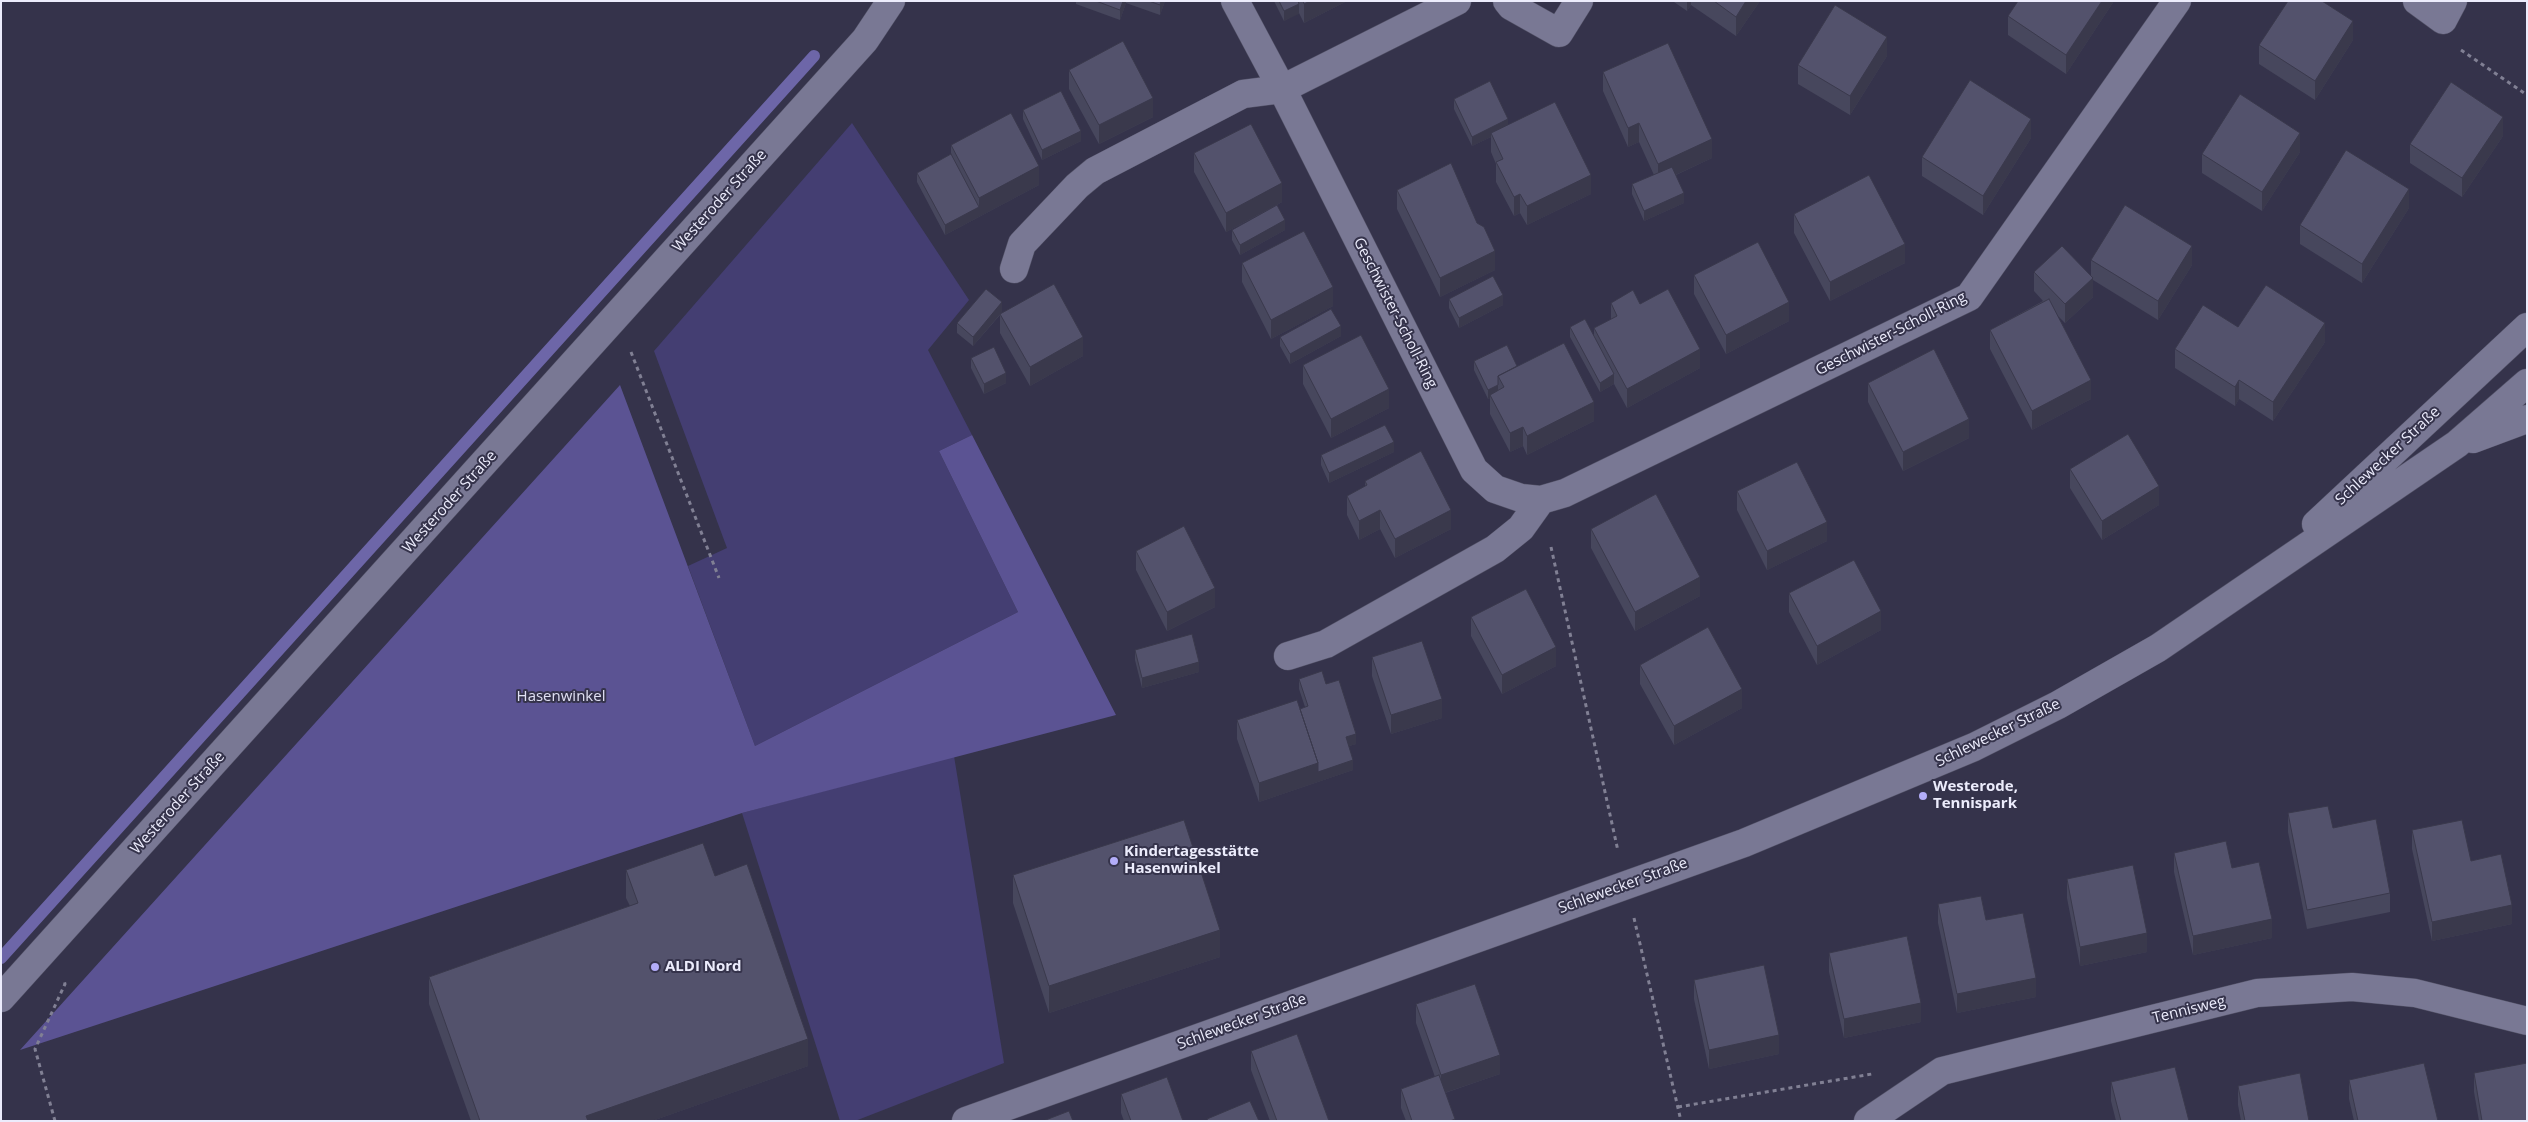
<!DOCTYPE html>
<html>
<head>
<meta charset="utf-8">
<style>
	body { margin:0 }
	#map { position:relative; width:2528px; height:1122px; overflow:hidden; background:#35334b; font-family:"Open Sans",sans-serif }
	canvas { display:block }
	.frame { position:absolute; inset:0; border:2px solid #ececfc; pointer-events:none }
</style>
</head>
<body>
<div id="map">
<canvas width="2528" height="1122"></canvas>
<div class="frame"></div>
</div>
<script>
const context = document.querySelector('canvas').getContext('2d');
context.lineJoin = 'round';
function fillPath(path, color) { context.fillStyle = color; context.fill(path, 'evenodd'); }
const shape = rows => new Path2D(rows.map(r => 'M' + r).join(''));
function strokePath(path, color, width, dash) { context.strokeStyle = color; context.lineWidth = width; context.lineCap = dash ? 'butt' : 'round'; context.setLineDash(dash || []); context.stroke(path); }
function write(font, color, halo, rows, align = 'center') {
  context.font = font + ' "Open Sans",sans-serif'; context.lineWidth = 4; context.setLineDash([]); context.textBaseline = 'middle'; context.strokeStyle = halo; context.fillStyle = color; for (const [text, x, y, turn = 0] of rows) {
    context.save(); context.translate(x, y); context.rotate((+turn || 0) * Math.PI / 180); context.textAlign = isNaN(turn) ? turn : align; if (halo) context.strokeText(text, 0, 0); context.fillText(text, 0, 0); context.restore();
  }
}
fillPath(shape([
	[852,123,969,300,928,350,972,435,939,451,1018,612,755,746,688,566,727,548,654,351],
	[954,756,1004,1063,855,1121,840,1121,742,813]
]), '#443e72');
fillPath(shape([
	[620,385,755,746,1018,612,939,451,972,435,1116,715,742,813,20,1050]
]), '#5b5393');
strokePath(shape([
	[1,958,814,56]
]), '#6d66a8', 12);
const minor = shape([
	[1235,1,1282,89,1474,470,1495,489,1521,498,1541,500,1565,493,1969,297,2177,1],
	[1507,1,1511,6,1559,33,1579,1],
	[2417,1,2443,20,2453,1],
	[1014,269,1022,244,1077,186,1095,171,1243,94,1282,89,1457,1],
	[2473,439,2527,419],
	[2316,524,2527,327],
	[1288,656,1326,644,1495,549,1521,528,1541,500],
	[1,998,865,40,891,1],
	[966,1121,1744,843,1974,747,2058,705,2158,648,2457,444,2527,383],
	[1868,1121,1942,1071,2257,993,2352,987,2415,993,2527,1021]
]);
strokePath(minor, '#525166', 29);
strokePath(shape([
	[2461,50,2527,95],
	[631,352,719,578],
	[1551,547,1618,851],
	[1634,918,1681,1121],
	[1678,1107,1872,1074],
	[55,1121,35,1049,65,984,64,980]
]), '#818094', 3, [4, 4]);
strokePath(minor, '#797894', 28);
fillPath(shape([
	[1076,1,1165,1,1160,15,1126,3,1120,20,1076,4],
	[1274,1,1347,1,1304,23,1299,13,1284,21],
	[1674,1,1760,1,1736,36,1691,5,1687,11,1674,2],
	[2114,1,2066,74,2008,35,2008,16],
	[2353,40,2315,100,2259,64,2259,45],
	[1887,56,1850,115,1798,84,1798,65],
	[1069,70,1153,117,1099,144,1069,89],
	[1603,72,1712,158,1676,175,1684,203,1644,221,1632,194,1632,184,1654,175,1639,142,1628,147,1603,91],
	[1454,99,1508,125,1591,194,1527,225,1520,213,1514,216,1496,182,1496,164,1491,152,1491,137,1472,146,1454,109],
	[1023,110,1081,141,1042,160,1023,119],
	[2503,136,2462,197,2410,163,2410,144],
	[2031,138,1983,215,1922,176,1922,157],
	[951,145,1039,185,945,235,917,182,917,173,951,154],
	[2300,152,2262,211,2202,173,2202,154],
	[1194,153,1282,202,1277,205,1285,230,1240,255,1232,240,1232,230,1276,206,1226,232,1194,172],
	[1397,190,1477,223,1495,270,1440,297,1397,209],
	[2409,208,2362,283,2300,244,2300,225],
	[1794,214,1905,263,1830,301,1794,233],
	[2091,260,2192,265,2158,320,2093,280,2093,297,2065,323,2058,316,2091,399,2032,430,1990,349,1990,330,2043,301,2034,291,2034,272,2091,276],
	[1242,263,1333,306,1271,339,1242,282],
	[1694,275,1789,321,1726,354,1694,294],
	[1449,299,1503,305,1459,328,1449,308],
	[1611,303,1640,304,1700,368,1627,408,1614,384,1600,392,1570,337,1570,327,1594,338,1594,328,1611,320],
	[1002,312,1001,314,1083,356,1030,386,1000,333,1000,315,973,346,957,333,957,323],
	[2238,327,2325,342,2273,421,2239,399,2235,406,2175,368,2175,349],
	[1341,336,1290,364,1280,346,1280,337],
	[971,358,1006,383,984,394,971,368],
	[1474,361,1517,366,1594,421,1527,455,1523,446,1510,452,1490,414,1490,398,1488,399,1474,370],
	[1303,365,1389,408,1331,438,1303,384],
	[1868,383,1969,438,1903,471,1868,402],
	[1394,452,1329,483,1321,465,1321,455],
	[2070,469,2159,505,2102,540,2070,488],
	[1365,481,1451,529,1395,558,1380,529,1359,540,1347,515,1347,496,1365,487],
	[1737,491,1827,541,1767,570,1737,510],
	[1591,529,1700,596,1635,631,1591,548],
	[1136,551,1215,607,1167,631,1136,570],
	[1789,593,1881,630,1817,665,1789,612],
	[1471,617,1556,666,1502,694,1471,636],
	[1135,650,1199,672,1142,688,1135,660],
	[1372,657,1442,718,1391,734,1372,676],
	[1640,665,1742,708,1674,745,1640,684],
	[1299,679,1326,684,1356,744,1349,746,1353,770,1259,802,1237,739,1237,720,1300,709,1305,707,1299,689],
	[2288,813,2333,828,2390,893,2390,912,2307,929,2288,832],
	[2412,830,2471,861,2512,924,2432,941,2412,849],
	[2174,853,2232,868,2272,938,2193,955,2174,872],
	[626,870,715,876,808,1066,652,1121,471,1121,429,1004,429,977,630,906,626,898],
	[1013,875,1220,957,1049,1013,1013,903],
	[2067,879,2147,952,2080,966,2067,898],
	[1938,904,1986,920,2036,997,1957,1013,1938,923],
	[1829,953,1921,1022,1844,1038,1829,972],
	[1694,980,1779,1054,1709,1069,1694,999],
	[1416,1004,1500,1074,1445,1093,1455,1121,1406,1121,1401,1108,1401,1089,1435,1077,1416,1023],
	[1251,1051,1329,1121,1270,1121,1251,1070],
	[2474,1073,2527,1121,2479,1121,2474,1092],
	[2349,1080,2438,1121,2354,1121,2349,1099],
	[2111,1082,2189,1121,2116,1121,2111,1101],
	[2238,1086,2309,1121,2241,1121,2238,1105],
	[1121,1094,1183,1121,1124,1121,1121,1113]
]), '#47475d');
fillPath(shape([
	[1123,1,1126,1,1126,3,1120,20,1120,10],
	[1161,1,1165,1,1160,15,1160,5],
	[1310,1,1347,1,1304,23,1304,4],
	[1687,1,1691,1,1691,5,1687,11],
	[1746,1,1760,1,1736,36,1736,17],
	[2102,1,2114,1,2066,74,2066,55],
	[1299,4,1299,14,1284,21,1284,11],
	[2353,21,2353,40,2315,100,2315,81],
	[1887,37,1887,56,1850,115,1850,96],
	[1153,98,1153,117,1099,144,1099,125],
	[2503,117,2503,136,2462,197,2462,178],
	[1508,119,1508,128,1491,133,1491,137,1472,146,1472,137],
	[2031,119,2031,138,1983,215,1983,196],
	[1639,123,1639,142,1628,147,1628,128],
	[1081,131,1081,141,1042,160,1042,150],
	[2300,133,2300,152,2262,211,2262,192],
	[1712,139,1712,158,1658,183,1658,164],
	[1039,166,1039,185,945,235,945,225,979,207,979,198],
	[1591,175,1591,194,1527,225,1527,206],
	[1282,183,1282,202,1226,232,1226,213],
	[2409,189,2409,208,2362,283,2362,264],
	[1684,193,1684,203,1644,221,1644,211],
	[1520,194,1520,213,1514,216,1514,197],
	[1285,220,1285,230,1240,255,1240,245],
	[1905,244,1905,263,1830,301,1830,282],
	[2192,246,2192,265,2158,320,2158,301],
	[1495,251,1495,270,1440,297,1440,278],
	[2093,278,2093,297,2065,323,2065,304],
	[1333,287,1333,306,1271,339,1271,320],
	[1503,295,1503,305,1459,328,1459,318],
	[1002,302,1002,312,973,346,973,337],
	[1789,302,1789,321,1726,354,1726,335],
	[2325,323,2325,342,2273,421,2273,402],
	[1341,326,1341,336,1290,364,1290,354],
	[1083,337,1083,356,1030,386,1030,367],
	[1700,349,1700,368,1627,408,1627,389],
	[1006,373,1006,383,984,394,984,384],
	[1614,374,1614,384,1600,392,1600,383],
	[2091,380,2091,399,2032,430,2032,411],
	[2239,380,2239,399,2235,406,2235,387],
	[1498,385,1498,395,1490,395,1490,398,1488,399,1488,390],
	[1389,389,1389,408,1331,438,1331,419],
	[1594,402,1594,421,1527,455,1527,436],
	[1969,419,1969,438,1903,471,1903,452],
	[1523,427,1523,446,1510,452,1510,433],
	[1394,442,1394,452,1329,483,1329,473],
	[2159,486,2159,505,2102,540,2102,521],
	[1380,510,1380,529,1359,540,1359,521],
	[1451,510,1451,529,1395,558,1395,539],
	[1827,522,1827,541,1767,570,1767,551],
	[1700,577,1700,596,1635,631,1635,612],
	[1215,588,1215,607,1167,631,1167,612],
	[1881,611,1881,630,1817,665,1817,646],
	[1556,647,1556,666,1502,694,1502,675],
	[1199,662,1199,672,1142,688,1142,678],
	[1742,689,1742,708,1674,745,1674,726],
	[1442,699,1442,718,1391,734,1391,715],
	[1356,734,1356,744,1346,747,1346,737],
	[1353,760,1353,770,1259,802,1259,783,1318,763],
	[2512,905,2512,924,2432,941,2432,922],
	[2272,919,2272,938,2193,955,2193,936],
	[1220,930,1220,957,1049,1013,1049,986],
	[2147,933,2147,952,2080,966,2080,947],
	[2036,978,2036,997,1957,1013,1957,994],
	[1921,1003,1921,1022,1844,1038,1844,1019],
	[1779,1035,1779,1054,1709,1069,1709,1050],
	[808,1039,808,1066,652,1121,586,1121,586,1116],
	[1500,1055,1500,1074,1441,1094,1441,1075]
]), '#3a394c');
const building = shape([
	[1096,1,1123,1,1120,10,1096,1],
	[1149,1,1161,1,1160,5,1149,1],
	[1279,1,1298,1,1299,4,1284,11,1279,1],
	[1303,1,1310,1,1304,4,1303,1],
	[1714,1,1746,1,1736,17,1714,1],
	[2018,1,2102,1,2066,55,2008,16,2018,1],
	[2288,1,2322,1,2353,21,2315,81,2259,45,2288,1],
	[1835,5,1887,37,1850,96,1798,65,1835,5],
	[1123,41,1153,98,1099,125,1069,70,1123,41],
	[1668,43,1712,139,1658,164,1639,123,1628,128,1603,72,1668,43],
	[1970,80,2031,119,1983,196,1922,157,1970,80],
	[1490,81,1508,119,1472,137,1454,99,1490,81],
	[2451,82,2503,117,2462,178,2410,144,2451,82],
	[1061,91,1081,131,1042,150,1023,110,1061,91],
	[2240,94,2300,133,2262,192,2202,154,2240,94],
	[1555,102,1591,175,1527,206,1520,194,1514,197,1496,162,1503,159,1491,133,1555,102],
	[1011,113,1039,166,979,198,951,145,1011,113],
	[1251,124,1282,183,1226,213,1194,153,1251,124],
	[2346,150,2409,189,2362,264,2300,225,2346,150],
	[951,154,979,207,945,225,917,173,951,154],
	[1451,163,1477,223,1484,227,1495,251,1440,278,1397,190,1451,163],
	[1672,167,1684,193,1644,211,1632,184,1672,167],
	[1869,175,1905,244,1830,282,1794,214,1869,175],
	[1277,205,1285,220,1240,245,1232,230,1277,205],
	[2125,205,2192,246,2158,301,2091,260,2125,205],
	[1304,231,1333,287,1271,320,1242,263,1304,231],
	[1758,242,1789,302,1726,335,1694,275,1758,242],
	[2062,246,2093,278,2065,304,2034,272,2062,246],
	[1493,276,1503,295,1459,318,1449,299,1493,276],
	[1054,284,1083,337,1030,367,1000,314,1054,284],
	[2266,285,2325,323,2273,402,2239,380,2235,387,2175,349,2203,305,2238,327,2266,285],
	[986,289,1002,302,973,337,957,323,986,289],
	[1668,289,1700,349,1627,389,1594,328,1617,316,1611,303,1633,290,1640,304,1668,289],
	[2049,299,2091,380,2032,411,1990,330,2049,299],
	[1331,309,1341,326,1290,354,1280,337,1331,309],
	[1585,319,1614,374,1600,383,1570,327,1585,319],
	[1361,335,1389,389,1331,419,1303,365,1361,335],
	[1564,343,1594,402,1527,436,1523,427,1510,433,1490,395,1504,387,1498,376,1564,343],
	[1507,345,1517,366,1498,376,1498,385,1488,390,1474,361,1507,345],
	[994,347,1006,373,984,384,971,358,994,347],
	[1934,349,1969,419,1903,452,1868,383,1934,349],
	[1385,425,1394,442,1329,473,1321,455,1385,425],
	[2128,434,2159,486,2102,521,2070,469,2128,434],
	[1421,451,1451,510,1395,539,1380,510,1359,521,1347,496,1367,485,1365,481,1421,451],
	[1797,462,1827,522,1767,551,1737,491,1797,462],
	[1656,494,1700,577,1635,612,1591,529,1656,494],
	[1184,526,1215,588,1167,612,1136,551,1184,526],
	[1854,560,1881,611,1817,646,1789,593,1854,560],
	[1526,589,1556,647,1502,675,1471,617,1526,589],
	[1708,627,1742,689,1674,726,1640,665,1708,627],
	[1192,634,1199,662,1142,678,1135,650,1192,634],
	[1422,641,1442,699,1391,715,1372,657,1422,641],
	[1322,671,1326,684,1339,680,1356,734,1346,737,1353,760,1318,772,1318,763,1300,709,1308,706,1299,679,1322,671],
	[1297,700,1318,763,1259,783,1237,720,1297,700],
	[2328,806,2333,828,2376,819,2390,893,2307,910,2288,813,2328,806],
	[1184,820,1220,930,1049,986,1013,875,1184,820],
	[2462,820,2471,861,2501,854,2512,905,2432,922,2412,830,2462,820],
	[2226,841,2232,868,2259,862,2272,919,2193,936,2174,853,2226,841],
	[703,843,715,876,747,864,808,1039,586,1116,588,1121,480,1121,429,977,638,903,626,870,703,843],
	[2133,865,2147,933,2080,947,2067,879,2133,865],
	[1981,896,1986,920,2023,913,2036,978,1957,994,1938,904,1981,896],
	[1907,936,1921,1003,1844,1019,1829,953,1907,936],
	[1764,965,1779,1035,1709,1050,1694,980,1764,965],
	[1475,984,1500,1055,1441,1075,1416,1004,1475,984],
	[1297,1034,1329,1121,1277,1121,1251,1051,1297,1034],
	[2424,1063,2438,1121,2358,1121,2349,1080,2424,1063],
	[2527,1063,2527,1121,2482,1121,2474,1073,2527,1063],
	[2175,1067,2189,1121,2121,1121,2111,1082,2175,1067],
	[2300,1073,2309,1121,2245,1121,2238,1086,2300,1073],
	[1439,1075,1455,1119,1450,1121,1412,1121,1401,1089,1439,1075],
	[1167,1077,1183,1121,1131,1121,1121,1094,1167,1077],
	[1250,1101,1259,1121,1208,1121,1207,1119,1250,1101],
	[1069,1111,1073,1121,1043,1121,1069,1111]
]);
fillPath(building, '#53526c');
strokePath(building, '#3a394c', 1);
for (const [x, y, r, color] of [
	[1923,796,5,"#b3adf9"],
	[1114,861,5,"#b3adf9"],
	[655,967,5,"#b3adf9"]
]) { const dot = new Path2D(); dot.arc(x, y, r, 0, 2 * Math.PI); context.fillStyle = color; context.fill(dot); strokePath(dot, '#35334b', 2); }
write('15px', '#ececfc', '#35334b', [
	["Westeroder Straße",720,201,-48],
	["Geschwister-Scholl-Ring",1395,313,63],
	["Geschwister-Scholl-Ring",1891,334,-27],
	["Schlewecker Straße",2388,456,-43],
	["Westeroder Straße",450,502,-48],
	["Schlewecker Straße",1998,733,-26],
	["Westeroder Straße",178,803,-48],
	["Schlewecker Straße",1623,886,-20],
	["Tennisweg",2189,1010,-14],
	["Schlewecker Straße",1242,1022,-20]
]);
write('15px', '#e0e0f3', '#35334b', [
	["Hasenwinkel",561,697]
]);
write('bold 15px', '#ececfc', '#35334b', [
	["Westerode,",1933,787],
	["Tennispark",1933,804],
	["Kindertagesstätte",1124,852],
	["Hasenwinkel",1124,869],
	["ALDI Nord",665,967]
], 'left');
</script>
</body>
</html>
